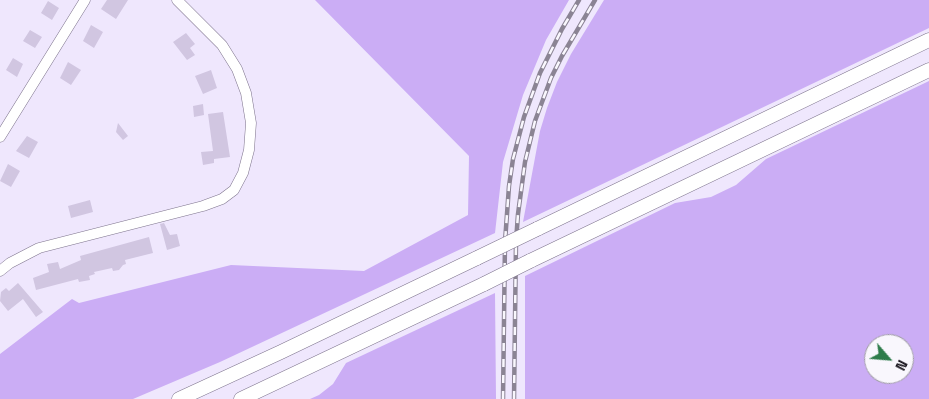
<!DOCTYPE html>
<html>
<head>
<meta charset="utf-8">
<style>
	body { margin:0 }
	#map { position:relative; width:929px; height:399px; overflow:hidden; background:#efe7fd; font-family:"Space Grotesk",sans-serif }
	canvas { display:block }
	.north { position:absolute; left:864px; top:334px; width:50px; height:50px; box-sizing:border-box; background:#f9f7fd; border:1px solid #9d9ba2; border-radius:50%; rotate:117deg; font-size:14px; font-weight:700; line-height:20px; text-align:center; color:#141019 }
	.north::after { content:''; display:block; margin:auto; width:18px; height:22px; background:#2e7c4b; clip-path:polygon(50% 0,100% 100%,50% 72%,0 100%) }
</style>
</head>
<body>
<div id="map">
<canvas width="929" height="399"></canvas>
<div class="north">N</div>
</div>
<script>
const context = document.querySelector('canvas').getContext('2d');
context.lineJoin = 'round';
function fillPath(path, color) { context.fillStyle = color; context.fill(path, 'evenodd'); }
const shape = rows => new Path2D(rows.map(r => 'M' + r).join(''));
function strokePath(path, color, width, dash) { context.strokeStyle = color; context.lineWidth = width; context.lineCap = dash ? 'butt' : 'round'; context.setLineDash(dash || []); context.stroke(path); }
fillPath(shape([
	[315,0,569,0,546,40,523,95,503,162,495,233,220,362,133,399,0,399,0,354,72,299,79,303,231,265,364,271,468,215,469,156],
	[604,0,929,0,929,28,523,222,540,131,547,108,557,82,571,54],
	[929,81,929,399,525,399,525,276,675,203,711,197,736,185,766,159],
	[874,344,904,344,904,374,874,374],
	[495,293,496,399,310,399,319,395,333,384,346,363]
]), '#cbadf5');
fillPath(shape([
	[107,0,128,0,116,19,101,9],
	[48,1,59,8,52,20,41,13],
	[91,25,103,32,94,48,83,41],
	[30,30,42,37,35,48,23,41],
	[186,33,195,44,190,48,195,55,187,60,173,42],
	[13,58,23,64,17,77,6,70],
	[68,62,81,70,71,85,60,78],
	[211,70,217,88,203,94,195,76],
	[203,104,204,115,194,117,193,106],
	[223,112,230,157,214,159,214,163,203,165,201,152,213,151,208,114],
	[118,123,128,136,123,140,116,132],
	[27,136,38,142,29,158,16,151],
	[8,164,20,171,11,187,0,181],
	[90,200,93,212,71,218,68,206],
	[164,223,170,235,177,234,180,246,167,250,160,224],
	[149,237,153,253,125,260,126,264,123,265,119,270,113,271,112,268,94,272,95,274,89,276,90,280,79,282,78,279,36,290,33,278,49,272,47,264,58,262,60,269,81,260,80,256],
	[18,283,43,312,36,317,23,299,8,311,0,301,1,292,6,288,9,291]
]), '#d1c6e1');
const minor = shape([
	[0,137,85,0],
	[0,271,10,263,39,248,203,206,222,199,234,190,243,173,249,150,251,123,246,93,237,69,222,45,177,0]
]);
const highway = shape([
	[537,229,929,40],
	[530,261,929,70],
	[179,399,281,352,477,258],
	[241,399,484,284]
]);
strokePath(minor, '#7e748d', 11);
strokePath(highway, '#7e748d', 15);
strokePath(minor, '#fff', 10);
strokePath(highway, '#fff', 14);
const rail = shape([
	[503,399,505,242,509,186,513,159,524,117,540,73,562,29,579,0],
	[514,399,516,242,518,214,525,162,535,121,551,78,562,56,595,0]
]);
strokePath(rail, '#8b8494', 4.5);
strokePath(rail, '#f9f7fd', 2.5, [8]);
const highwayBridge = shape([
	[477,258,537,229],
	[484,284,530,261]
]);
strokePath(highwayBridge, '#7e748d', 15, []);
strokePath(highwayBridge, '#fff', 14);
</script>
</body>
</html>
